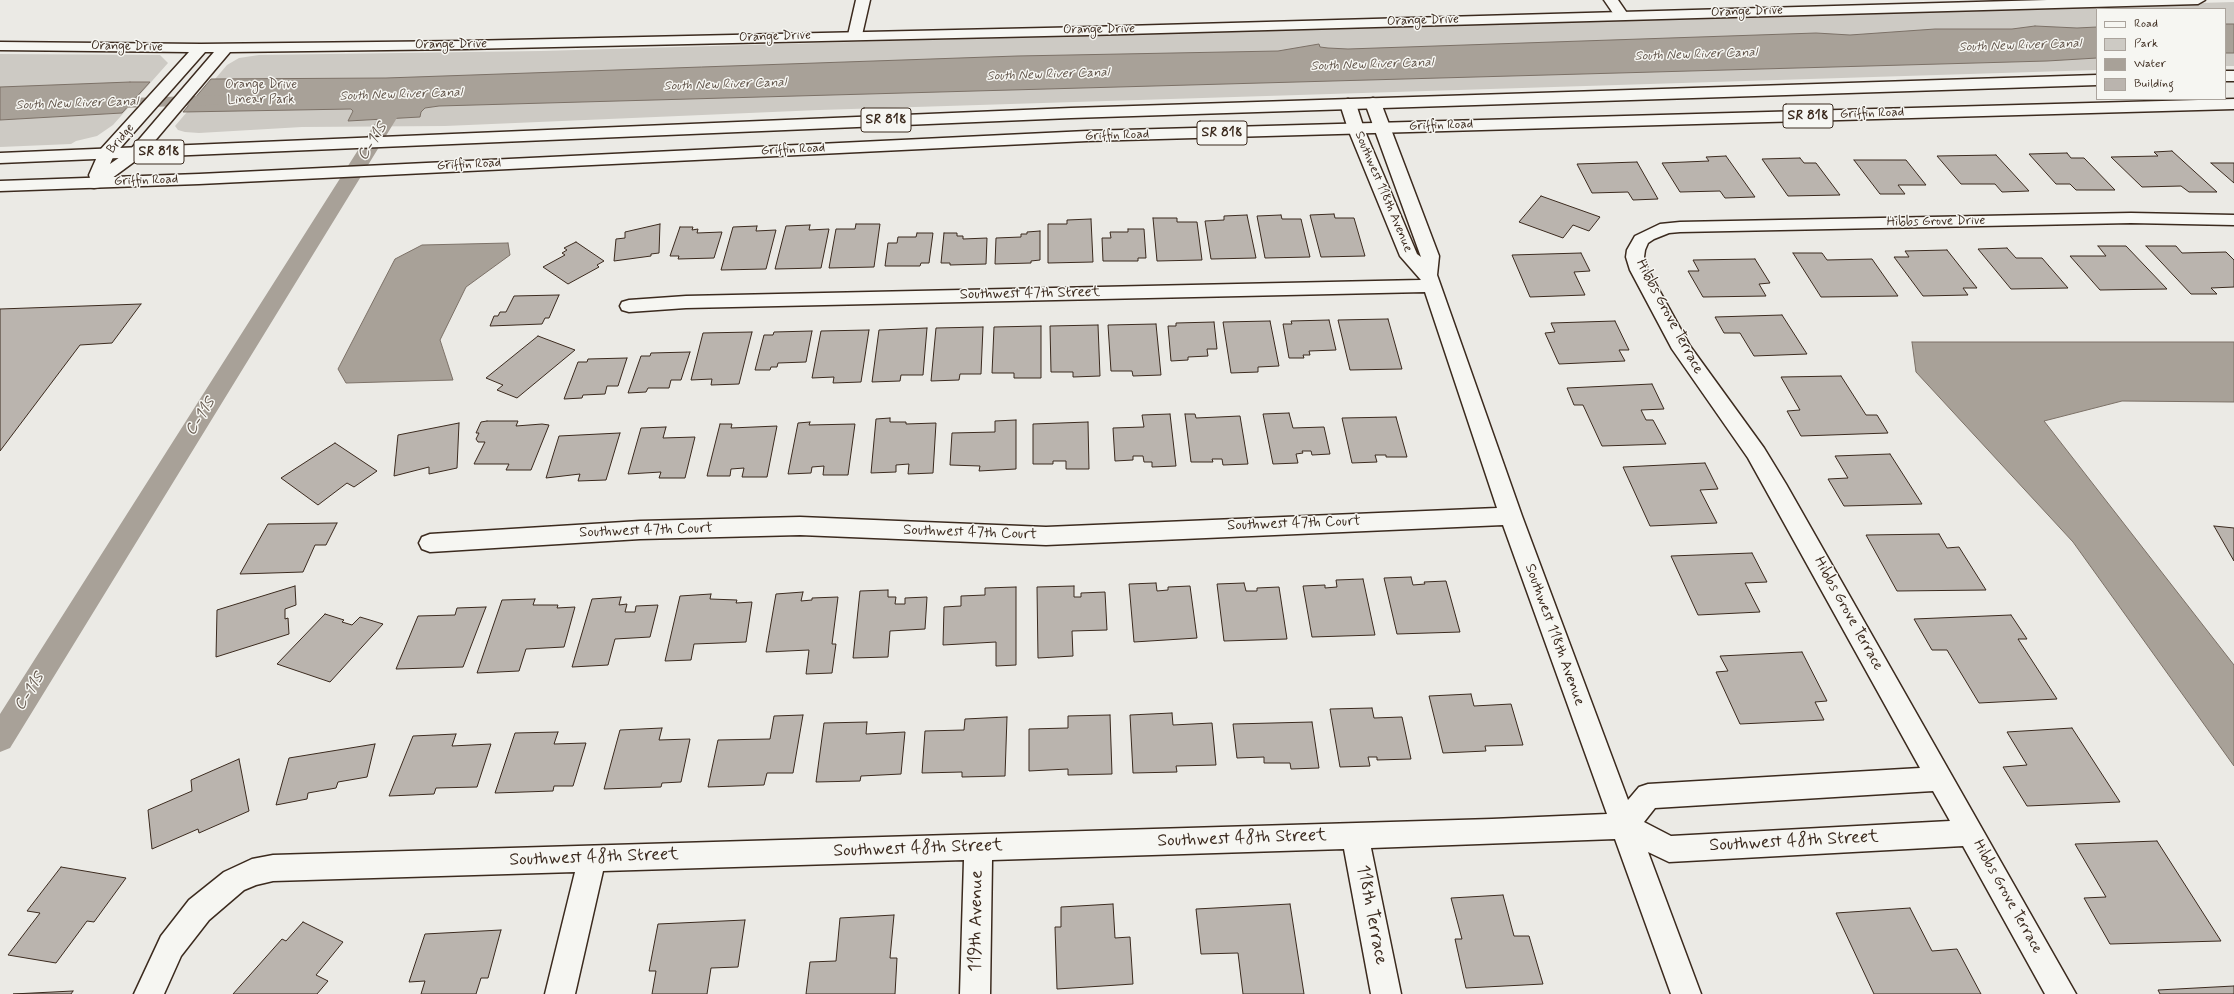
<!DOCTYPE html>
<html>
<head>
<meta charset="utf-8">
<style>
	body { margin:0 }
	#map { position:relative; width:2234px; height:994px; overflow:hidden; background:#ebeae5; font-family:Mynerve,sans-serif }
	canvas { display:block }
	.legend { position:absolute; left:2096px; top:8px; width:130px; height:92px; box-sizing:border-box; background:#f6f6f2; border:1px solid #aba49d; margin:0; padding:5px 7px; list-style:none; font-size:12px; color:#3b2a1e }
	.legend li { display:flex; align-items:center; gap:8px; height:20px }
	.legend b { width:20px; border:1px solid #aba49d }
</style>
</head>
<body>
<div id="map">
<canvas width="2234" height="994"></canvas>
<ul class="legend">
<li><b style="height:5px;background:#f6f6f2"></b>Road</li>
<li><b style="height:11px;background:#cdcac4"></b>Park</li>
<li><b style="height:11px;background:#a8a198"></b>Water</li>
<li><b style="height:11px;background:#bab4ae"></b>Building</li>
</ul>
</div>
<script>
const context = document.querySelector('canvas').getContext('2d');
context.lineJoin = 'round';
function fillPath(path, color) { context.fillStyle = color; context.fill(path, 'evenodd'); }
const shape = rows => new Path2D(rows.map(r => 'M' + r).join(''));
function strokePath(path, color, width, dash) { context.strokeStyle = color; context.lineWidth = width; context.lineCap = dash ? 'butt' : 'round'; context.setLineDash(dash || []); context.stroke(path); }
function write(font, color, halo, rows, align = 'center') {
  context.font = font + ' Mynerve,sans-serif'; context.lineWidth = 3; context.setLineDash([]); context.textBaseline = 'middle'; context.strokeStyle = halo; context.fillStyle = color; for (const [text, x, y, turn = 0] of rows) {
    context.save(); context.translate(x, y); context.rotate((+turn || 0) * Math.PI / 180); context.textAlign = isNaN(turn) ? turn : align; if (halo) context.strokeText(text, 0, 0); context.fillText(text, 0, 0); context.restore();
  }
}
fillPath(shape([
	[2234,2,2234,66,2225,66,2225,9,2097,9,2097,70,819,110,445,126,302,127,199,133,185,132,178,130,175,126,227,65,239,58,259,55,541,51],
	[0,54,160,55,168,63,113,125,97,136,76,141,71,144,0,147]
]), '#cdcac4');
const water = shape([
	[2225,24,2234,24,2234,53,2225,53,2225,24],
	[2035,26,2077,28,2097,27,2097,58,2047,61,439,106,425,108,421,112,420,117,348,121,353,111,351,109,183,112,211,79,386,78,1017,56,1278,51,1319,44,1320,47,1328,48,1348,49,1816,33,1850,35,1935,29,2012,29,2035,26],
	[130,82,150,82,122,113,0,120,0,87,130,82],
	[508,243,510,255,466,287,440,340,453,380,346,383,338,369,395,259,422,245,508,243],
	[1912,342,2234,342,2234,402,2122,401,2044,421,2234,665,2234,766,2073,542,1916,372,1912,342]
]);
fillPath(water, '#a8a198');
strokePath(water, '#7c7167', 1);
fillPath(shape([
	[402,90,408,91,411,95,10,748,0,752,0,714,393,95,396,91,402,90],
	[227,95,233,96,236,100,233,104,97,109,91,108,88,104,91,100,97,99,227,95]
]), '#a8a198');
const building = shape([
	[2172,151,2217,192,2189,192,2181,186,2142,187,2111,157,2158,156,2154,152,2172,151],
	[2067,153,2071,158,2084,158,2115,190,2076,190,2070,184,2056,184,2029,154,2067,153],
	[1996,155,2029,191,2002,192,1995,184,1961,184,1937,156,1996,155],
	[1726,156,1755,197,1725,198,1720,191,1680,192,1662,163,1709,161,1706,157,1726,156],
	[1800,158,1804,163,1816,163,1840,195,1788,196,1762,159,1800,158],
	[1854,160,1906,160,1926,185,1898,185,1905,194,1880,194,1854,160],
	[1637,162,1658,199,1633,200,1628,192,1592,193,1577,164,1637,162],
	[2211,163,2234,163,2234,183,2211,163],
	[1541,196,1600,217,1589,231,1573,225,1563,238,1519,222,1541,196],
	[1334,214,1335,218,1354,218,1365,256,1321,257,1310,215,1334,214],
	[1247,215,1256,258,1211,259,1205,221,1224,220,1224,216,1247,215],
	[1281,215,1282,219,1301,219,1310,257,1265,258,1257,216,1281,215],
	[1153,218,1177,218,1177,222,1197,222,1202,260,1157,261,1153,218],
	[1091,219,1093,262,1048,263,1048,224,1067,224,1067,220,1091,219],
	[660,224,659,253,651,254,651,256,614,261,616,239,625,238,625,232,660,224],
	[856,224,880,224,874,267,829,268,836,229,855,229,856,224],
	[810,225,809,230,829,229,821,268,775,269,786,226,810,225],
	[757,226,756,231,776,230,766,269,721,270,733,227,757,226],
	[680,227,693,227,692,230,698,229,697,233,722,232,714,258,678,259,679,256,670,256,680,227],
	[1128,229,1144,229,1146,258,1138,258,1138,261,1103,261,1102,238,1111,238,1110,232,1128,232,1128,229],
	[1040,231,1040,260,1031,261,1031,263,995,264,996,238,1021,237,1021,234,1027,234,1027,232,1040,231],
	[917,233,933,233,929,263,921,263,920,266,885,266,888,243,897,243,898,237,916,237,917,233],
	[944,233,957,233,957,236,963,236,963,239,987,238,986,264,950,265,950,263,941,263,944,233],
	[576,242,604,261,597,265,599,267,568,284,543,267,565,255,562,253,567,250,564,248,576,242],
	[2098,246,2126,246,2167,289,2100,290,2070,256,2106,256,2098,246],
	[2146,246,2176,246,2182,253,2226,252,2234,260,2234,287,2211,288,2217,294,2191,294,2146,246],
	[2007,248,2016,258,2042,258,2068,288,2011,289,1978,249,2007,248],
	[1947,250,1977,288,1963,288,1968,295,1923,296,1894,257,1909,257,1905,251,1947,250],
	[1581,253,1590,271,1574,272,1585,295,1530,297,1512,255,1581,253],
	[1793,253,1822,253,1827,260,1872,259,1898,296,1821,297,1793,253],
	[1755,259,1770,283,1759,284,1766,296,1703,297,1688,271,1699,271,1693,260,1755,259],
	[559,295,549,318,545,318,542,324,490,326,494,316,498,316,500,312,506,312,514,296,559,295],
	[141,304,112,343,80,345,0,451,0,309,141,304],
	[1782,315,1807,354,1754,356,1740,333,1724,333,1715,317,1782,315],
	[1388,319,1402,369,1350,370,1338,320,1388,319],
	[1329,320,1336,350,1309,351,1310,355,1303,355,1304,358,1289,358,1283,324,1292,324,1291,321,1329,320],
	[1270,321,1279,366,1258,367,1258,372,1231,373,1223,322,1270,321],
	[1615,321,1629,350,1619,350,1625,361,1559,364,1545,333,1555,332,1551,323,1615,321],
	[1214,322,1217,349,1207,349,1208,356,1188,357,1188,360,1171,361,1168,326,1176,326,1176,323,1214,322],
	[1156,324,1161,375,1133,376,1132,371,1111,371,1108,325,1156,324],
	[1098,325,1100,376,1073,377,1073,372,1051,372,1050,326,1098,325],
	[1041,326,1041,378,1014,378,1014,373,992,373,994,327,1041,326],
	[983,327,981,374,960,374,959,380,931,381,936,328,983,327],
	[927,328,923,375,901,375,900,381,872,382,879,330,927,328],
	[869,330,861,382,833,383,834,377,812,378,821,331,869,330],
	[812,331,806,362,778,363,777,367,771,367,770,370,755,370,764,335,773,335,774,332,812,331],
	[752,332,739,384,711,385,712,379,691,380,703,333,752,332],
	[538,336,575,350,517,398,497,390,503,385,486,378,538,336],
	[690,352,681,380,671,380,669,388,648,388,646,392,628,393,641,356,650,356,651,353,690,352],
	[627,358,618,386,607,386,605,394,583,395,582,398,564,399,578,362,587,362,588,359,627,358],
	[1841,376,1866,415,1877,415,1888,433,1801,436,1787,411,1800,410,1781,377,1841,376],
	[1652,384,1664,409,1641,410,1646,420,1653,420,1666,444,1602,446,1583,405,1574,405,1567,388,1652,384],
	[1289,413,1293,428,1324,427,1330,454,1312,455,1311,451,1302,451,1303,453,1296,454,1298,463,1273,464,1263,414,1289,413],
	[1170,414,1176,466,1152,467,1152,462,1144,462,1143,456,1133,456,1133,460,1115,461,1113,428,1144,427,1142,415,1170,414],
	[1185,414,1195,414,1196,418,1240,416,1248,464,1223,465,1222,459,1212,459,1213,462,1191,462,1185,414],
	[1396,417,1407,457,1386,457,1386,455,1375,455,1377,462,1352,463,1342,418,1396,417],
	[890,418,890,422,906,422,906,424,936,423,933,473,908,474,909,464,896,465,896,472,871,473,876,419,890,418],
	[1016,420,1016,469,979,471,980,466,950,465,952,433,995,432,995,421,1016,420],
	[487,421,518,421,516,426,542,424,549,425,531,470,506,470,509,464,474,464,485,442,478,442,476,439,479,433,476,433,481,422,487,421],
	[810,422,809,425,855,424,848,475,823,475,824,466,812,467,811,473,788,474,798,423,810,422],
	[1088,422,1089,469,1066,469,1066,461,1053,461,1053,464,1033,464,1033,424,1088,422],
	[459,423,457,468,429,474,429,467,394,476,398,435,459,423],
	[720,424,732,424,731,428,777,426,767,477,742,477,744,468,731,469,730,476,707,476,720,424],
	[666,427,663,438,695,437,685,478,659,478,661,472,628,474,641,428,666,427],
	[620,433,606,480,578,481,580,474,546,478,559,436,620,433],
	[335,443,377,471,354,487,347,483,318,505,281,478,335,443],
	[1890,454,1922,504,1844,506,1828,479,1848,478,1835,456,1890,454],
	[1705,463,1718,489,1700,490,1717,523,1650,526,1623,467,1705,463],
	[337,523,326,545,315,545,303,572,240,574,268,524,337,523],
	[2214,526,2234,528,2234,561,2214,526],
	[1939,534,1947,548,1959,547,1986,590,1897,591,1866,535,1939,534],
	[1752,553,1767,582,1745,583,1760,612,1698,615,1671,556,1752,553],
	[1411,577,1413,585,1425,584,1424,582,1446,581,1460,632,1397,634,1384,578,1411,577],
	[1363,579,1375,635,1312,637,1303,586,1325,585,1325,588,1337,587,1336,580,1363,579],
	[1156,583,1157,591,1168,590,1168,587,1190,586,1197,638,1134,642,1129,584,1156,583],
	[1244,583,1246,591,1257,591,1257,588,1279,587,1287,639,1224,641,1217,584,1244,583],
	[295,586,296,605,285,609,285,619,288,618,289,634,216,657,217,610,295,586],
	[1074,586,1074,597,1081,597,1081,593,1105,592,1107,630,1072,631,1073,656,1038,658,1037,587,1074,586],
	[1016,587,1016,665,996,666,996,642,943,645,944,607,961,606,961,596,985,595,985,588,1016,587],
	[888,590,888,597,896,597,895,604,905,604,905,598,927,597,925,629,890,631,888,657,853,658,860,591,888,590],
	[803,592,801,601,812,600,812,598,838,597,832,644,836,644,832,673,806,674,809,650,766,652,776,594,803,592],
	[711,594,710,599,737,600,736,603,752,602,746,642,694,644,691,660,665,661,680,596,711,594],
	[621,597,619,605,627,604,625,612,635,612,636,606,658,605,650,637,615,639,608,665,572,667,592,599,621,597],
	[535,599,533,605,558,605,557,608,575,607,564,647,526,649,519,671,477,673,502,600,535,599],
	[486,607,463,667,396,669,418,616,455,615,457,608,486,607],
	[325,614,344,620,342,622,352,625,360,617,383,624,330,682,277,664,325,614],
	[2011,615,2027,639,2018,639,2057,699,1979,703,1947,650,1932,650,1914,619,2011,615],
	[1802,652,1827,701,1815,702,1824,720,1740,724,1716,672,1728,671,1720,656,1802,652],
	[1471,694,1474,706,1511,704,1523,745,1485,746,1486,751,1443,753,1429,696,1471,694],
	[1372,708,1374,718,1402,717,1411,759,1377,760,1377,757,1368,757,1370,766,1340,767,1330,709,1372,708],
	[1172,713,1173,725,1212,723,1216,765,1176,766,1177,772,1133,773,1130,715,1172,713],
	[803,715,793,773,767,773,764,785,708,787,718,740,770,739,774,716,803,715],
	[1110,715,1112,774,1068,775,1068,769,1029,771,1029,729,1068,728,1068,716,1110,715],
	[1007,717,1005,776,962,777,962,772,922,773,925,731,964,730,965,719,1007,717],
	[867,722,866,734,905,732,901,774,861,776,860,781,816,782,824,723,867,722],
	[1312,722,1319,768,1291,769,1290,763,1264,763,1264,757,1237,758,1233,724,1312,722],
	[662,728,659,740,690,739,681,782,662,783,661,787,604,789,620,730,662,728],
	[2072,728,2120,802,2027,806,2003,767,2027,765,2007,732,2072,728],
	[558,732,554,744,586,743,573,786,554,786,553,791,495,793,515,733,558,732],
	[456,734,452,746,491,744,477,787,436,788,434,794,389,796,413,736,456,734],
	[375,744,367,777,338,782,336,788,308,793,307,799,276,805,289,758,375,744],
	[239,759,249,811,199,833,198,829,152,849,148,810,192,791,191,780,239,759],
	[2157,841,2221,941,2110,944,2084,898,2106,897,2075,844,2157,841],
	[61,867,126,878,94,922,87,921,56,963,8,955,40,913,27,911,61,867],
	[1503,895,1514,936,1529,936,1543,984,1466,988,1455,939,1462,939,1451,898,1503,895],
	[1113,904,1115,938,1130,937,1133,984,1057,989,1055,927,1061,927,1061,907,1113,904],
	[1290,904,1304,994,1243,994,1238,953,1201,954,1196,909,1290,904],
	[1910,908,1932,951,1957,949,1981,994,1874,994,1836,913,1910,908],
	[894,915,890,958,897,958,895,994,806,994,810,962,836,961,840,918,894,915],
	[745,920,738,967,711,968,707,994,652,994,656,971,649,971,658,924,745,920],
	[303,922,343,942,316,975,328,981,317,994,233,994,282,939,286,941,303,922],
	[501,930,488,978,481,978,476,994,421,994,425,981,409,982,425,934,501,930],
	[2234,986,2234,994,2160,994,2158,990,2234,986],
	[73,991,71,994,13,994,73,991]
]);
fillPath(building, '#bab4ae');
strokePath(building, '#3b2a1e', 1);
const street = shape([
	[856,0,870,0,862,35,855,39,848,35,856,0],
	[1604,0,1618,0,1629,16,1627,19,1617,19,1604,0],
	[1373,98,1379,100,1381,103,1439,256,1437,275,1522,516,1628,800,1639,787,1648,784,1920,768,1748,458,1672,349,1630,270,1626,257,1627,250,1635,236,1660,224,1680,222,2131,213,2234,215,2234,225,2131,223,1680,232,1669,233,1654,239,1648,243,1645,250,1644,257,1648,270,1690,346,1764,448,1786,484,2076,994,2045,994,1963,846,1669,862,1648,852,1701,994,1671,994,1615,839,1371,848,1401,994,1371,994,1344,849,992,860,990,994,960,994,964,860,603,871,575,994,545,994,575,872,273,881,256,885,244,890,209,920,181,956,164,994,134,994,161,936,189,900,224,872,252,859,273,855,1492,819,1607,814,1503,525,1046,545,800,535,640,539,430,552,422,549,419,543,422,537,430,534,640,521,800,517,1046,527,1497,508,1425,292,686,308,629,312,622,310,620,306,622,302,629,300,686,296,1421,280,1400,256,1348,129,1340,104,1342,101,1348,99,1354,101,1356,104,1364,129,1417,254,1421,257,1365,103,1367,100,1373,98],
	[1933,791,1950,821,1671,836,1644,822,1655,808,1933,791]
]);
const secondary = shape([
	[2047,0,2205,0,2198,4,1089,35,465,49,230,52,142,156,100,187,94,188,88,187,86,183,90,178,89,175,100,150,189,52,0,50,0,42,201,44,465,41,1089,27,2047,0],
	[205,52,214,52,130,150,110,164,114,155,205,52]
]);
const primary = shape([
	[2225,71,2234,71,2234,81,2225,81,2225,71],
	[2097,75,2097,85,1071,118,0,163,0,153,1071,108,2097,75],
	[2234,99,2234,109,1087,141,199,184,0,191,0,181,199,174,1087,131,2234,99]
]);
strokePath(street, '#3b2a1e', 3);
strokePath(secondary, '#3b2a1e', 3);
strokePath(primary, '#3b2a1e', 3);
fillPath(street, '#f6f6f2');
fillPath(secondary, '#f6f6f2');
fillPath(primary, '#f6f6f2');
write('13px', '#3b2a1e', '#f6f6f2', [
	["Orange Drive",1747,12,-2],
	["Orange Drive",1423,21,-2],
	["Orange Drive",1099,30,-1],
	["Orange Drive",775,37,-2],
	["Orange Drive",451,45,-1],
	["Orange Drive",127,47,1],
	["Griffin Road",1872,114,-2],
	["Griffin Road",1441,126,-2],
	["Griffin Road",1117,136,-2],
	["Bridge",121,139,-50],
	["Griffin Road",793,150,-3],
	["Griffin Road",469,165,-3],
	["Griffin Road",146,181,-2],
	["Southwest 118th Avenue",1383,192,67],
	["Hibbs Grove Drive",1936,222,-1]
]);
write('italic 13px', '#615449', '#f6f6f2', [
	["South New River Canal",2020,46,-2],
	["South New River Canal",1696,55,-2],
	["South New River Canal",1372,65,-2],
	["South New River Canal",1048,75,-2],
	["South New River Canal",725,85,-2],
	["South New River Canal",401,95,-2],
	["South New River Canal",77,104,-2]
]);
write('13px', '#605248', '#f6f6f2', [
	["Orange Drive",261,85],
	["Linear Park",261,100]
]);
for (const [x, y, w] of [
	[1808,116,50],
	[886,120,50],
	[1222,133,50],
	[159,152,50]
]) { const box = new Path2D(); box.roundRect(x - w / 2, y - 12, w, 24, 3); context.fillStyle = '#f6f6f2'; context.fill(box); strokePath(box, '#3b2a1e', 1); }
write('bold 14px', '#3b2a1e', null, [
	["SR 818",1808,116],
	["SR 818",886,120],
	["SR 818",1222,133],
	["SR 818",159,152]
]);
write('15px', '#3b2a1e', '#f6f6f2', [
	["Southwest 47th Street",1030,294,-1],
	["Hibbs Grove Terrace",1669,317,62],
	["Southwest 47th Court",1294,524,-2],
	["Southwest 47th Court",646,531,-2],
	["Southwest 47th Court",970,533,2],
	["Hibbs Grove Terrace",1848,614,61],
	["Southwest 118th Avenue",1554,635,70],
	["Hibbs Grove Terrace",2007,897,61]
]);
write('italic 16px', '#615449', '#f6f6f2', [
	["C-11S",373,142,-58],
	["C-11S",201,417,-58],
	["C-11S",30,692,-58]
]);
write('18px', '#3b2a1e', '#f6f6f2', [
	["Southwest 48th Street",1242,839,-2],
	["Southwest 48th Street",1794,842,-3],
	["Southwest 48th Street",918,849,-2],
	["Southwest 48th Street",594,858,-2],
	["118th Terrace",1371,915,79],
	["119th Avenue",977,921,-89]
]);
</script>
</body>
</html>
